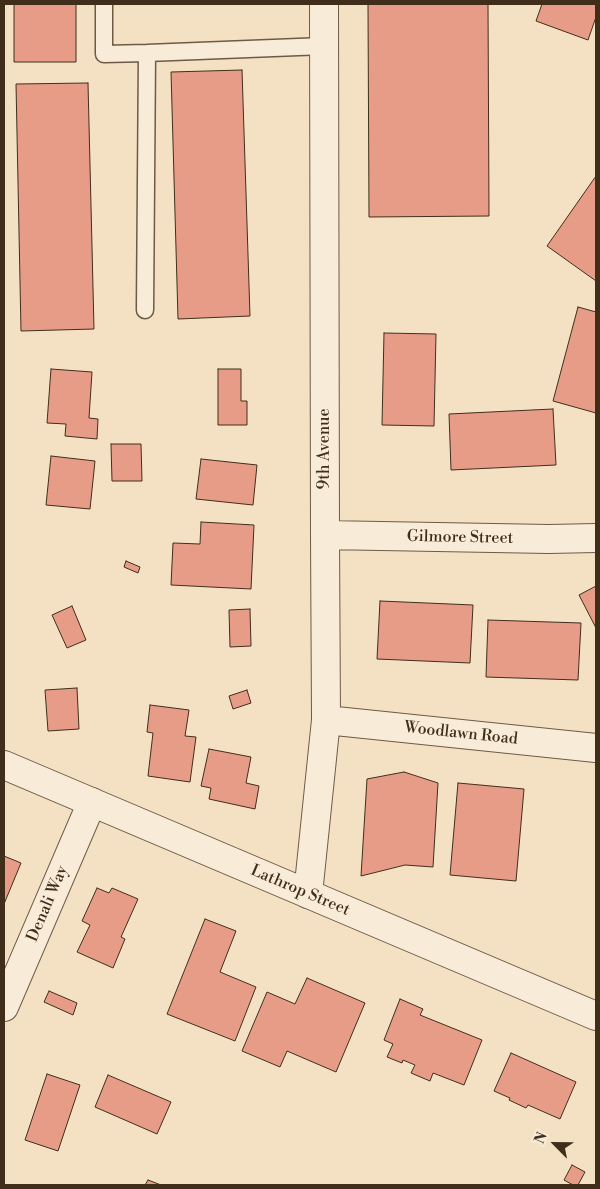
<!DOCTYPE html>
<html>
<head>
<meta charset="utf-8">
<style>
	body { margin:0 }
	#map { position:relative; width:600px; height:1189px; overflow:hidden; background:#f4e1c4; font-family:"Libre Bodoni",serif }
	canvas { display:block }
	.frame { position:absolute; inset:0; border:5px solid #402e1b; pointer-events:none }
	.north { position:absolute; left:530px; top:1119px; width:50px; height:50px; -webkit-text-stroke:4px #f8ecd9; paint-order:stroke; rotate:293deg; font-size:14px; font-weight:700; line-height:20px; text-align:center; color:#402e1b }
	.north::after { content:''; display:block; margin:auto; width:18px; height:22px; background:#402e1b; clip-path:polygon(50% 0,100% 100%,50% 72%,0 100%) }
</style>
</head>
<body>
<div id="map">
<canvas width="600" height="1189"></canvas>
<div class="frame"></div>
<div class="north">N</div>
</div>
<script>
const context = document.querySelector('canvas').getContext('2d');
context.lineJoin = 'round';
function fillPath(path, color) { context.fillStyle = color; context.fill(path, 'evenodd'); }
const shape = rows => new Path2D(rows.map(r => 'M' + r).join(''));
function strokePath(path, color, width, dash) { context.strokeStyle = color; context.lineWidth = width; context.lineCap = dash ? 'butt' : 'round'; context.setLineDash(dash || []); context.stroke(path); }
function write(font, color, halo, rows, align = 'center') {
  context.font = font + ' "Libre Bodoni",serif'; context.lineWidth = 4; context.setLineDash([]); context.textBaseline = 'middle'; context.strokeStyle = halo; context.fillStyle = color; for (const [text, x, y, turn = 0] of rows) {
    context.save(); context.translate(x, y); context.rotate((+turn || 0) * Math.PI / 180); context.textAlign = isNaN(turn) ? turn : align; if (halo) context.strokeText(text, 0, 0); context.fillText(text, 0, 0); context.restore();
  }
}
const building = shape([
	[14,4,76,4,76,62,14,62,14,4],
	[368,4,488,4,489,216,369,217,368,4],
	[542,4,596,4,596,17,588,40,536,21,542,4],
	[242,70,250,316,178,319,171,72,242,70],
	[88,83,94,329,21,331,16,84,88,83],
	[596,176,596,281,547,246,596,176],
	[578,307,596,312,596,413,553,401,578,307],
	[384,333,436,334,434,426,382,425,384,333],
	[51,369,92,372,89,418,98,419,97,439,65,436,66,424,47,423,51,369],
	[218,369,241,369,241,401,247,401,247,425,218,425,218,369],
	[553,409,556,465,451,470,449,414,553,409],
	[111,444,141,444,142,481,112,481,111,444],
	[51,456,95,461,90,509,46,505,51,456],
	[201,459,257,465,253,505,196,499,201,459],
	[201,522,254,525,251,589,171,585,173,543,200,544,201,522],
	[126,561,140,567,138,573,124,567,126,561],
	[596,586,596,628,579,595,596,586],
	[380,601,473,605,470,663,377,659,380,601],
	[72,606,86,640,67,648,52,615,72,606],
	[250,609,251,646,230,647,229,610,250,609],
	[488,620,581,623,578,680,486,677,488,620],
	[77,688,79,729,48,731,45,690,77,688],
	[247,690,251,703,233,709,229,696,247,690],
	[150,705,189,710,185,736,196,737,190,782,148,776,153,733,147,732,150,705],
	[209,749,251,757,246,783,259,786,255,809,209,799,211,788,201,786,209,749],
	[404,772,438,783,433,867,405,865,361,876,367,779,404,772],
	[458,783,524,789,516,881,450,875,458,783],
	[4,856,21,863,4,904,4,856],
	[97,888,109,893,112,888,138,899,121,937,125,939,113,968,77,952,90,925,82,921,97,888],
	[205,919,236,931,220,972,256,987,235,1041,167,1014,205,919],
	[307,978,365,1003,336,1072,287,1051,280,1067,242,1051,267,992,295,1004,307,978],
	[49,991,77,1003,73,1015,44,1002,49,991],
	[400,999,423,1009,420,1015,482,1040,464,1085,433,1073,430,1081,411,1073,415,1065,403,1060,402,1063,387,1057,393,1044,384,1040,400,999],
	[511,1053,576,1082,560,1119,528,1105,526,1108,509,1100,510,1098,494,1091,511,1053],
	[47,1074,80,1085,58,1151,25,1140,47,1074],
	[108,1075,171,1102,157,1134,95,1107,108,1075],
	[572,1165,585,1172,578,1185,573,1185,564,1180,572,1165],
	[148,1180,161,1185,145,1185,148,1180]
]);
fillPath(building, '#e79c88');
strokePath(building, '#402e1b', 1);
const service = shape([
	[104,4,104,54,147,53],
	[145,310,147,53,324,46]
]);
const minor = shape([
	[325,535,549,539,596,538],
	[326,720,596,748],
	[308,894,326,720,325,535,324,4],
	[4,1007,92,802]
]);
const tertiary = shape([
	[4,765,596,1016]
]);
strokePath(service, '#6d5b45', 19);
strokePath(minor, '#6d5b45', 30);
strokePath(tertiary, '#6d5b45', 30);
strokePath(service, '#f8ecd9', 16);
strokePath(minor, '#f8ecd9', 28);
strokePath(tertiary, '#f8ecd9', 28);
write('16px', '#402e1b', '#f8ecd9', [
	["9th Avenue",325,449,-90],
	["Gilmore Street",460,538,1],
	["Woodlawn Road",461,734,6],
	["Lathrop Street",300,891,23],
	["Denali Way",48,904,-67]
]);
</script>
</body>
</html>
